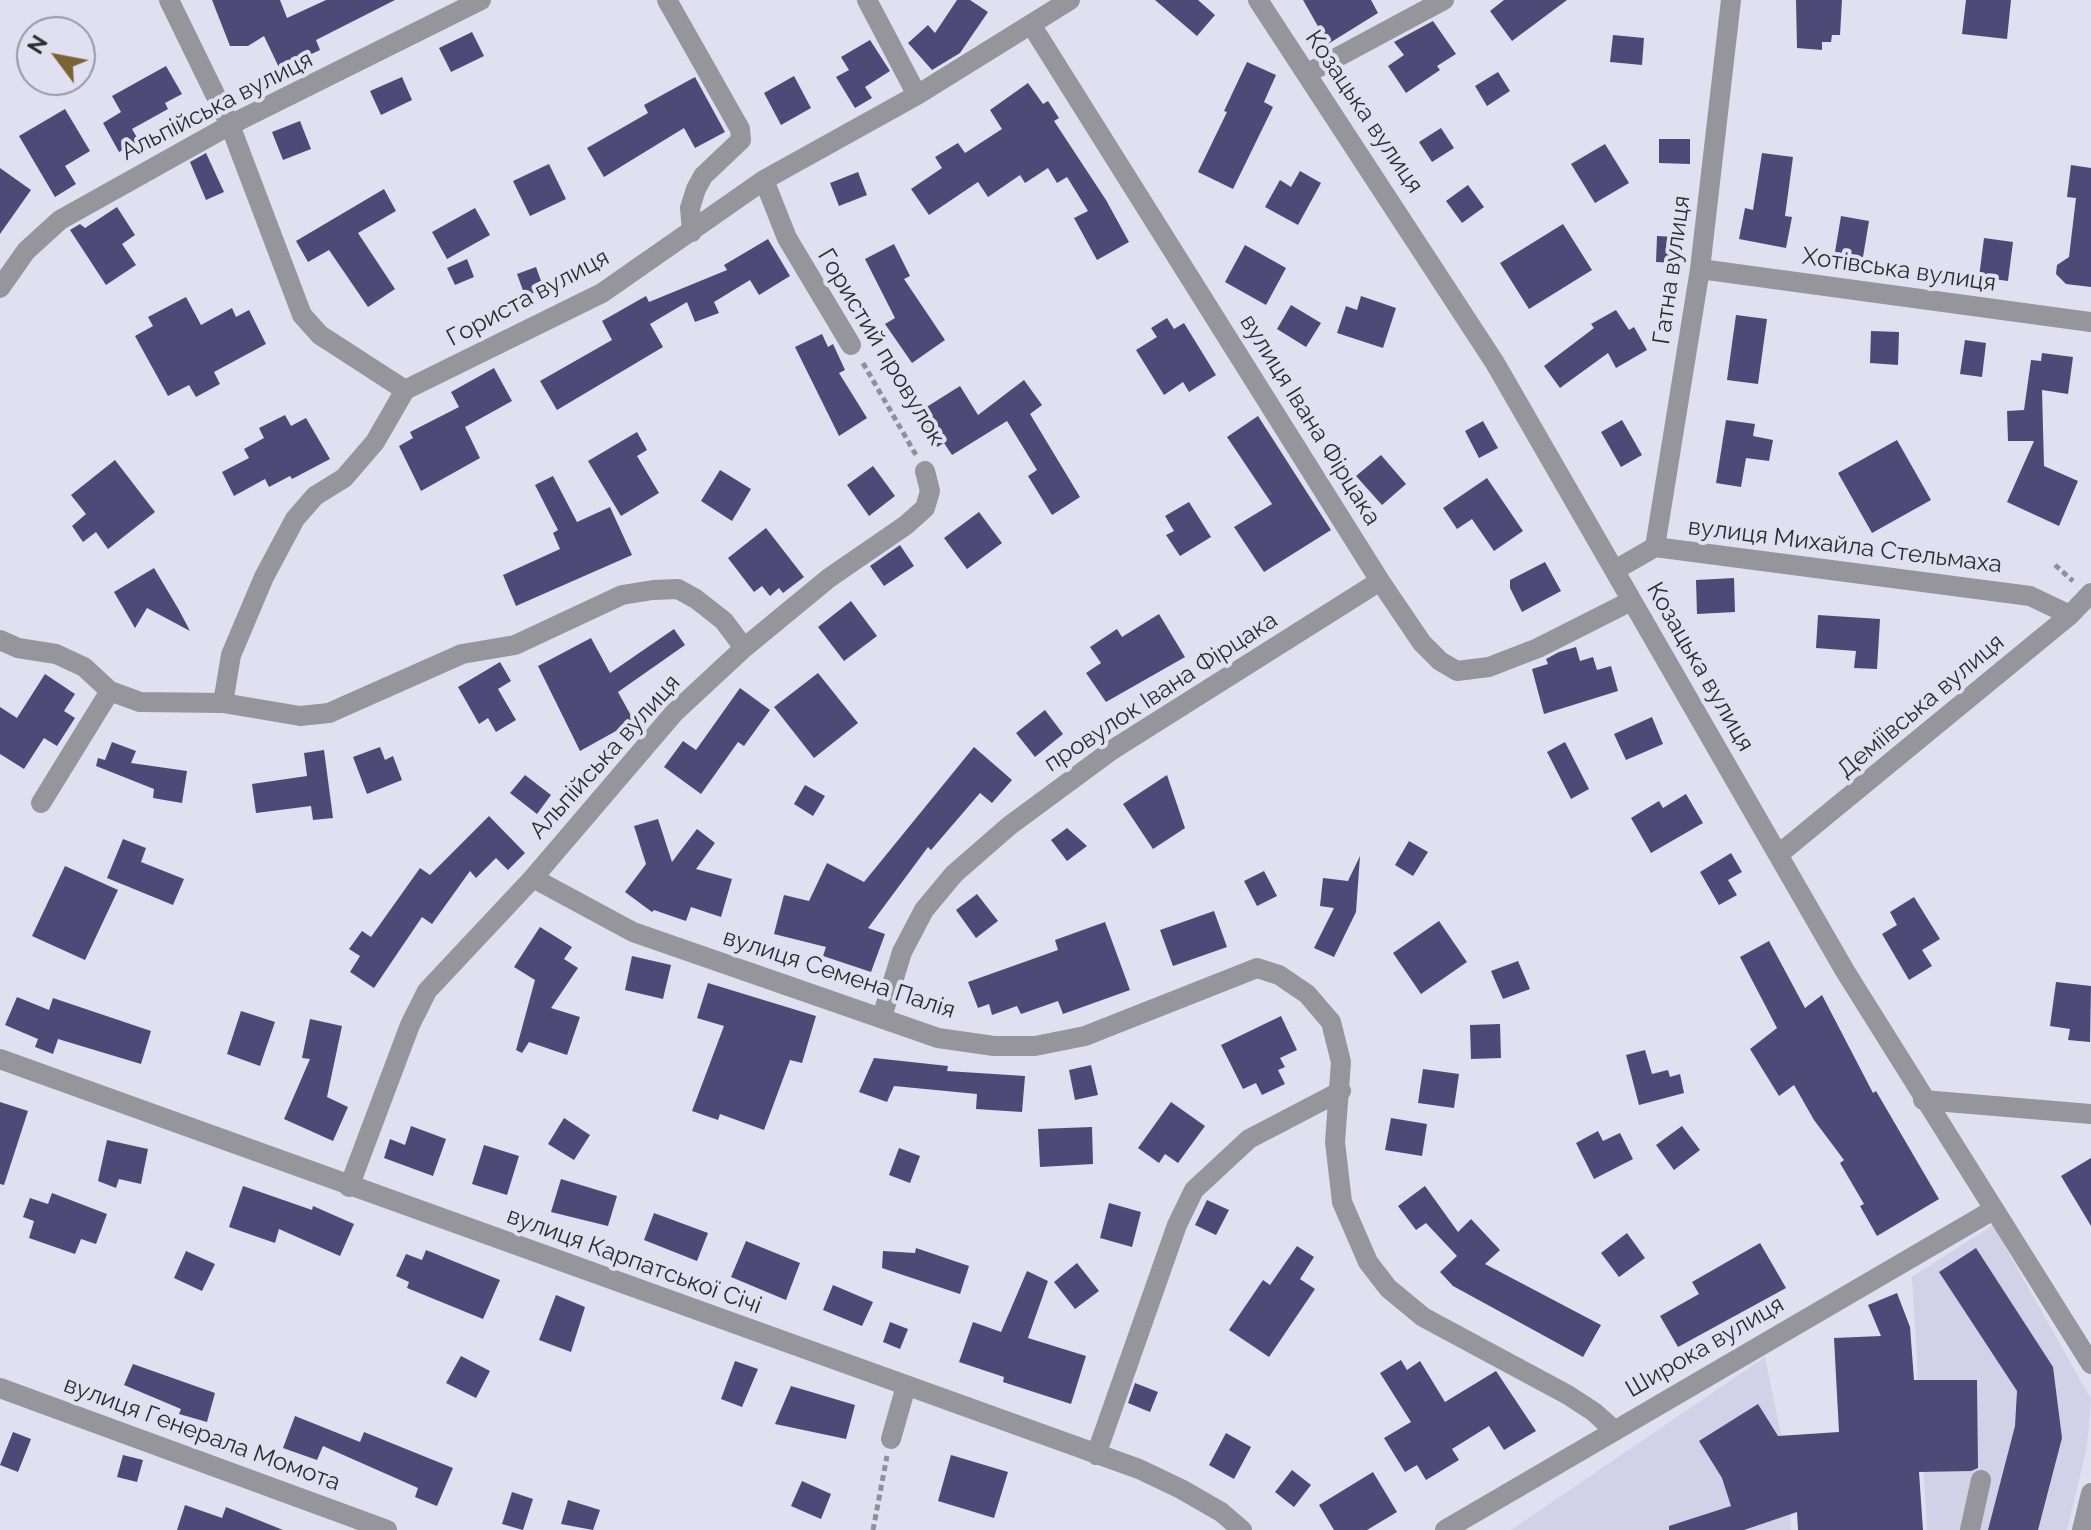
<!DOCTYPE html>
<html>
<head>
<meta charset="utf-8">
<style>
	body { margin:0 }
	#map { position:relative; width:2091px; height:1530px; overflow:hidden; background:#e1e0f1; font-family:Raleway,sans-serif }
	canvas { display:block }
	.north { position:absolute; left:16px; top:16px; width:80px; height:80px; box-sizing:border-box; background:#e1e0f1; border:2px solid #9998a5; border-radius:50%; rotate:302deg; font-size:22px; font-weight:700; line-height:32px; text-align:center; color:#2d2d33 }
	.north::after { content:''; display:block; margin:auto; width:28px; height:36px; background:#7d6235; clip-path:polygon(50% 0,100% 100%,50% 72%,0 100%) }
</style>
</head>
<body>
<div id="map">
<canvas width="2091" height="1530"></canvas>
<div class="north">N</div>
</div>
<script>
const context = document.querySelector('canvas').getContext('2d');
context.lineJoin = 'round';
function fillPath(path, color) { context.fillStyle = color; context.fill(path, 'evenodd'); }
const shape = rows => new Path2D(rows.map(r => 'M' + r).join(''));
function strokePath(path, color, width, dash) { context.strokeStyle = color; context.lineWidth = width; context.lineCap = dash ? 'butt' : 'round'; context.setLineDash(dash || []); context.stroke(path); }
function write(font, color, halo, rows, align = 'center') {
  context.font = font + ' Raleway,sans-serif'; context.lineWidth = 8; context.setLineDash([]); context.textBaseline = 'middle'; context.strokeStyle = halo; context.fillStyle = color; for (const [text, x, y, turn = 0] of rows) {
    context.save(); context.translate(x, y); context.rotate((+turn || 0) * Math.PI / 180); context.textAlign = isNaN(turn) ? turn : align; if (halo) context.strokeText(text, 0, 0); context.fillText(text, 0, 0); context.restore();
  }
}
fillPath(shape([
	[1993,1225,2091,1399,2087,1447,2067,1530,1927,1530,1912,1277],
	[1765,1357,1788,1468,1791,1530,1511,1530]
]), '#d3d1e8');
fillPath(shape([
	[212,0,280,0,287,18,326,0,395,0,316,40,320,50,305,57,308,64,283,76,264,36,248,46,230,46],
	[957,0,970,0,988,12,960,53,932,70,908,43,928,25,935,33],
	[1155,0,1198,0,1215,15,1197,36],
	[1303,0,1371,0,1378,13,1328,44],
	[1504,0,1567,0,1512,41,1490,11],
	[1796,0,1842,0,1840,35,1832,35,1831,42,1822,42,1822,50,1797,48],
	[1966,0,2011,0,2007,39,1962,34],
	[1433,21,1456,54,1437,66,1440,70,1406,93,1388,66,1404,55,1394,42],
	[472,32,484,56,451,72,439,48],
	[1613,35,1644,38,1642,65,1610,62],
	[870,40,890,71,865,87,872,98,855,108,836,77,849,70,841,57],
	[1247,62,1276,75,1264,102,1273,107,1233,189,1198,172,1227,112,1224,111],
	[166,66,182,94,165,103,168,109,132,129,139,141,119,152,103,123,121,112,112,96],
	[1498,72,1510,91,1487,106,1475,86],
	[794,76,811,108,781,125,764,93],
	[402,77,412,100,381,115,370,91],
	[695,77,725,132,695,148,684,128,604,177,587,148,648,113,644,105],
	[1028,83,1043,104,1048,101,1059,118,1054,121,1106,200,1129,242,1097,260,1074,218,1088,211,1067,177,1057,183,1048,168,1025,183,1020,175,988,197,978,182,929,215,911,189,942,168,935,157,958,143,965,153,1002,129,990,110],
	[65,109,90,151,65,166,76,184,55,197,19,136],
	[300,121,311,149,283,160,272,132],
	[1441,128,1454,148,1432,162,1419,142],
	[1659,139,1690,139,1690,164,1659,163],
	[1605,144,1629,183,1595,203,1571,164],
	[206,153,224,192,206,200,190,162],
	[1762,153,1793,157,1785,216,1792,217,1786,248,1739,239,1745,208,1753,210],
	[549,164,566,199,530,216,513,181],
	[2071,165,2091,168,2091,287,2066,284,2056,274,2057,265,2069,257,2076,198,2067,197],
	[0,168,31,190,0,234],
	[1300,171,1321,183,1298,225,1265,207,1280,180,1291,187],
	[858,172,867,195,839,206,830,183],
	[1468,185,1484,207,1462,223,1446,201],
	[384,189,396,211,358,233,395,289,368,307,329,250,308,262,296,241],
	[117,207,135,235,122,244,136,265,106,285,70,230,80,224,85,228],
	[475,208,490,235,447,259,432,232],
	[1841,216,1869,221,1863,257,1835,252],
	[1563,224,1592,270,1529,309,1500,263],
	[1657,236,1676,237,1675,263,1656,262],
	[1984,238,2013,242,2008,281,1979,277],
	[768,239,790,276,759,295,750,280,714,302,719,313,695,322,687,302,650,324,663,347,557,410,540,381,612,340,602,321,646,296,649,302,727,270,724,265],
	[894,244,910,276,904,279,945,340,912,363,885,324,895,318,865,259],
	[1245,245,1286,268,1266,305,1225,282],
	[467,259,474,277,455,285,447,268],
	[536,267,544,289,525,296,517,274],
	[1361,296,1396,308,1383,348,1337,333,1346,306,1357,310],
	[186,297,201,325,232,308,236,317,249,310,266,344,214,372,220,384,196,397,189,385,168,396,135,336,153,326,148,317],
	[1291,305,1321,323,1306,347,1277,329],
	[1616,310,1629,330,1634,327,1647,350,1616,368,1608,353,1560,388,1544,366,1594,328,1591,324],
	[1736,315,1767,319,1758,384,1727,380],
	[1167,318,1174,329,1184,323,1216,375,1189,392,1183,382,1164,395,1136,350,1157,337,1151,328],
	[1871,331,1899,332,1898,365,1870,363],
	[822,334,828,347,833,344,845,370,839,373,867,418,839,436,795,347],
	[1965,340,1986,343,1982,377,1960,374],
	[2042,353,2073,357,2068,394,2042,390,2044,466,2078,481,2059,526,2007,502,2034,441,2008,441,2007,411,2024,410,2031,360,2041,361],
	[494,368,512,401,465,427,480,458,421,491,399,446,413,438,410,432,459,407,451,392],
	[1024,380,1042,405,1030,414,1080,497,1052,515,1028,476,1037,470,1007,421,952,455,944,443,937,447,917,413,960,386,978,415],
	[285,415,291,426,306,418,330,459,292,479,290,476,269,487,265,479,234,496,222,472,249,458,244,449,264,438,259,428],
	[1258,416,1331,530,1264,572,1234,527,1272,504,1227,437],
	[1622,420,1642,455,1621,467,1601,432],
	[1726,420,1755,424,1753,436,1773,440,1769,461,1746,458,1741,487,1716,483],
	[1483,421,1498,448,1479,458,1465,431],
	[637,432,647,450,637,456,659,493,621,516,588,461],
	[1897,440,1931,500,1872,533,1838,473],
	[1381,455,1406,484,1382,505,1356,476],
	[115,460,155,512,108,549,96,532,83,542,72,526,86,514,71,495],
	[873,466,895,496,869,516,847,485],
	[720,470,751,489,732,521,701,501],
	[553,476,577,522,610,507,632,555,516,606,503,575,560,549,553,533,558,530,535,485],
	[1487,478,1523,531,1494,551,1472,519,1457,529,1443,508],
	[1189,502,1211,537,1180,556,1166,535,1174,531,1165,516],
	[979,512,1002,543,967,569,944,538],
	[766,528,804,577,783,593,779,588,770,596,762,586,754,592,728,558],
	[900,545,914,566,884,586,870,566],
	[1545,562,1561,591,1522,612,1510,588,1510,580],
	[154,568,179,610,190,631,147,608,135,628,114,592],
	[1734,578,1735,612,1697,614,1696,580],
	[851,601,877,636,844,661,818,627],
	[1159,614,1185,657,1106,702,1086,673,1101,663,1090,647,1117,629,1122,637],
	[1818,615,1880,619,1877,669,1854,668,1856,651,1816,648],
	[674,629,685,645,618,692,634,721,580,751,538,666,591,638,610,673],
	[1576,647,1580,661,1593,657,1597,670,1611,666,1618,691,1544,714,1532,669,1548,664,1546,659,1559,652],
	[500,662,511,681,498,689,516,720,496,732,488,718,479,724,458,687],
	[818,673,858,723,814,758,774,707],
	[45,674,75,694,64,711,75,718,57,746,44,738,24,769,0,754,0,707,17,718],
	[740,688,770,710,744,746,738,742,701,794,664,767,683,741,696,750],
	[1045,710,1063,734,1035,757,1016,733],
	[1652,717,1663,744,1626,760,1614,734],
	[112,742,136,751,131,763,187,771,182,803,153,798,154,789,96,766,98,758,105,760],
	[1565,742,1589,789,1571,799,1547,752],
	[380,747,385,760,393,756,402,780,367,794,353,757],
	[974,747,1012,780,992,803,980,793,931,850,928,847,868,928,885,934,871,972,823,956,826,947,774,934,784,895,809,901,827,863,864,882],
	[324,750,333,818,313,820,311,806,256,813,252,784,307,776,304,753],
	[525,775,551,795,537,814,510,793],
	[1167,775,1185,828,1153,849,1123,804],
	[805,785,825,796,813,816,794,804],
	[1686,794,1703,823,1651,853,1631,818,1659,801,1663,808],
	[489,816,525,853,508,870,496,858,476,878,470,871,432,924,422,917,374,988,350,972,360,956,349,949,362,931,371,937,420,868,430,875],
	[658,819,672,862,697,829,715,843,696,869,732,879,721,917,691,907,686,921,654,910,652,912,625,892,646,864,634,826],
	[1067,828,1087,846,1067,861,1051,840],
	[123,839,146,848,141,862,184,879,173,905,107,878],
	[1409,841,1428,852,1413,876,1395,865],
	[1731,853,1742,872,1728,880,1737,895,1719,905,1700,872],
	[1360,856,1356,912,1334,957,1314,948,1334,908,1320,906,1323,878,1348,881],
	[65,866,118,890,85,960,32,936],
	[1264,871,1277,896,1257,906,1244,881],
	[977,894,998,921,976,938,956,910],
	[1914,897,1940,939,1922,950,1932,966,1909,980,1882,934,1897,925,1890,912],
	[1214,911,1227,947,1173,966,1160,930],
	[1439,921,1467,962,1421,994,1393,953],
	[1105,922,1130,990,1063,1014,1058,1001,1021,1014,1017,1006,992,1015,989,1004,978,1008,968,982,1058,950,1055,940],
	[540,927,572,947,564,959,578,968,551,1008,580,1017,567,1055,529,1042,522,1053,516,1050,535,980,514,967],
	[1769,941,1805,1008,1822,995,1873,1093,1876,1091,1939,1199,1877,1236,1860,1206,1864,1204,1840,1163,1844,1160,1814,1120,1794,1085,1779,1096,1750,1049,1777,1028,1740,957],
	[632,956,671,965,663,999,625,990],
	[1518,961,1530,989,1503,999,1491,971],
	[2056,982,2091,986,2090,1042,2068,1040,2070,1029,2050,1026],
	[708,983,816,1016,802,1063,790,1060,764,1130,720,1114,718,1120,692,1111,724,1026,697,1018],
	[17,997,49,1010,53,998,151,1031,141,1064,58,1039,53,1054,35,1047,38,1039,5,1025],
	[241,1011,275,1022,260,1066,227,1054],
	[1281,1016,1297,1050,1280,1058,1285,1067,1278,1070,1285,1084,1262,1095,1256,1083,1243,1089,1221,1045],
	[310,1019,342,1026,327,1097,348,1107,333,1141,284,1119,310,1059,302,1058],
	[1500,1024,1501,1058,1471,1059,1470,1025],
	[1645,1050,1652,1074,1668,1070,1670,1077,1680,1074,1684,1093,1639,1105,1626,1055],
	[874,1058,948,1066,947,1071,1025,1076,1022,1112,976,1109,977,1094,894,1086,887,1102,859,1092],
	[1091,1065,1098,1095,1075,1100,1069,1070],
	[1423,1069,1459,1074,1454,1108,1418,1103],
	[0,1102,28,1111,4,1185,0,1184],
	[1171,1102,1205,1126,1178,1163,1165,1154,1159,1163,1138,1148],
	[564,1118,590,1135,574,1160,548,1144],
	[1391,1118,1427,1124,1422,1156,1385,1150],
	[411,1126,446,1139,433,1176,384,1158,390,1139,405,1145],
	[1682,1126,1700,1150,1674,1170,1656,1145],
	[1092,1127,1093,1164,1040,1167,1038,1129],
	[1598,1131,1603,1141,1620,1133,1633,1159,1594,1179,1576,1143],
	[107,1140,148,1149,141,1184,119,1179,116,1188,98,1181],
	[484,1145,519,1156,507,1195,472,1184],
	[899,1148,920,1156,910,1183,889,1175],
	[2091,1158,2091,1226,2061,1176],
	[561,1179,617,1196,608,1226,551,1212],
	[243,1186,312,1210,313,1206,354,1224,340,1256,279,1229,275,1243,229,1227],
	[1425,1186,1458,1232,1471,1219,1500,1250,1485,1264,1601,1325,1583,1357,1453,1286,1440,1272,1457,1256,1426,1223,1416,1230,1398,1206],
	[52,1193,107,1214,96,1244,81,1239,75,1254,29,1238,34,1221,23,1217,30,1198,48,1204],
	[1207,1200,1229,1210,1216,1235,1195,1225],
	[1109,1203,1141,1212,1132,1247,1100,1238],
	[654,1213,708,1233,697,1261,644,1240],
	[1627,1233,1645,1258,1619,1277,1601,1253],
	[746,1241,800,1263,786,1300,731,1277],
	[1760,1243,1786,1288,1678,1347,1660,1316,1699,1294,1692,1282],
	[1297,1246,1314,1257,1300,1279,1315,1289,1269,1357,1229,1330,1263,1280,1270,1285],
	[916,1248,969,1266,960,1294,882,1268,883,1251,915,1253],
	[1976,1248,2053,1367,2062,1438,2038,1530,1988,1530,2015,1426,2017,1391,1939,1272],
	[426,1250,500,1280,483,1319,407,1288,409,1282,396,1276,406,1254,422,1260],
	[186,1251,215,1264,202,1291,174,1278],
	[1077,1263,1099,1291,1075,1309,1054,1282],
	[1027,1271,1048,1281,1028,1338,1086,1356,1071,1404,1003,1382,1004,1377,959,1362,973,1322,1001,1332],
	[833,1285,873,1302,862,1326,823,1310],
	[1897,1293,1910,1327,1914,1380,1977,1380,1978,1468,1971,1471,1919,1472,1923,1530,1798,1530,1797,1512,1744,1530,1669,1530,1669,1526,1731,1506,1722,1478,1699,1441,1758,1404,1778,1436,1839,1432,1834,1338,1881,1336,1868,1305],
	[556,1295,585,1307,571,1352,539,1340],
	[890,1322,908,1329,900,1349,883,1342],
	[461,1356,490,1371,476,1398,446,1383],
	[1401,1360,1407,1370,1420,1361,1445,1402,1496,1371,1536,1431,1504,1450,1489,1426,1452,1449,1459,1460,1426,1480,1417,1465,1405,1472,1384,1438,1411,1422,1380,1373],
	[735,1361,758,1369,742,1407,721,1399],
	[133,1364,215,1393,207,1422,179,1414,181,1409,124,1385],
	[1135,1383,1158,1392,1150,1412,1128,1403],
	[791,1386,855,1405,846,1439,775,1424],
	[295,1416,360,1442,364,1432,453,1468,437,1506,415,1497,418,1488,323,1446,317,1460,283,1448],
	[13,1432,31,1439,18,1472,0,1465],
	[1226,1433,1251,1447,1234,1479,1209,1465],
	[123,1455,143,1460,137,1482,117,1477],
	[951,1455,1008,1472,994,1518,938,1501],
	[1292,1470,1311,1485,1294,1507,1275,1492],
	[1373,1472,1397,1512,1367,1530,1334,1530,1319,1505],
	[802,1481,831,1494,821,1519,791,1506],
	[512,1492,533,1499,523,1530,502,1524],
	[568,1500,600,1510,593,1530,561,1524],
	[185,1505,222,1518,226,1507,283,1530,177,1530]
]), '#4f4978');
strokePath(shape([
	[863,363,916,455],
	[2055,565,2073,581],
	[873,1530,887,1456]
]), '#908f9c', 5, [6, 4]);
strokePath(shape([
	[169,0,230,125,302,315,320,335,405,390],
	[667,0,740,129,741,140,703,176,696,189,690,208,692,232],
	[867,0,917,95],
	[1258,0,1495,363,1845,971,2091,1364],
	[1032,26,1380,581,1422,643,1440,661,1457,671,1489,667,1538,648,1631,601],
	[1308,73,1444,0],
	[764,180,787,238,851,345],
	[1700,269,2091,322],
	[0,288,26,251,60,220,230,125,481,0],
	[1655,547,1700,269,1731,0],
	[1615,570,1655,547,2030,596,2070,615],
	[0,640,18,648,56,654,84,667,110,691,140,702,223,703,300,716,329,713,462,654,515,645,622,595,653,590,678,589,696,599,724,621,744,648,674,713,533,878,427,991,410,1025,349,1187],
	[744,648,829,578,906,525,925,508,930,491,925,471],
	[223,703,231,655,264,577,295,519,315,496,344,478,375,442,405,390,602,293,764,180,917,95,1070,0],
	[41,803,110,691],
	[1779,854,2070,615,2091,593],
	[533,878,633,932,938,1038,994,1046,1035,1046,1085,1036,1257,968,1279,975,1307,994,1331,1022,1341,1062,1335,1142,1342,1202,1368,1262,1388,1288,1423,1317,1568,1395,1594,1412,1614,1430],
	[882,1017,902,952,924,910,954,874,1009,826,1112,750,1380,581],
	[0,1059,1139,1469,1181,1489,1221,1512,1242,1530],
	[1923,1100,2091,1114],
	[0,1388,387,1530],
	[891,1439,906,1386],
	[1096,1455,1177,1225,1194,1190,1249,1139,1341,1091],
	[1445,1530,1993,1210],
	[1970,1530,1981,1480],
	[2082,1530,2091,1493]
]), '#96959c', 20);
write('24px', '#2d2d33', '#e1e0f1', [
	["Альпійська вулиця",217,106,-27],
	["Козацька вулиця",1364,112,56],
	["Гатна вулиця",1672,270,-82],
	["Хотівська вулиця",1899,270,8],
	["Гориста вулиця",528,298,-28],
	["Гористий провулок",881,347,59],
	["вулиця Івана Фірцака",1310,420,58],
	["вулиця Михайла Стельмаха",1845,546,7],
	["Козацька вулиця",1700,667,60],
	["провулок Івана Фірцака",1161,692,-33],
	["Деміївська вулиця",1921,706,-40],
	["Альпійська вулиця",605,757,-48],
	["вулиця Семена Палія",839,974,18],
	["вулиця Карпатської Січі",634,1261,20],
	["Широка вулиця",1705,1347,-30],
	["вулиця Генерала Момота",202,1434,20]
]);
</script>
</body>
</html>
